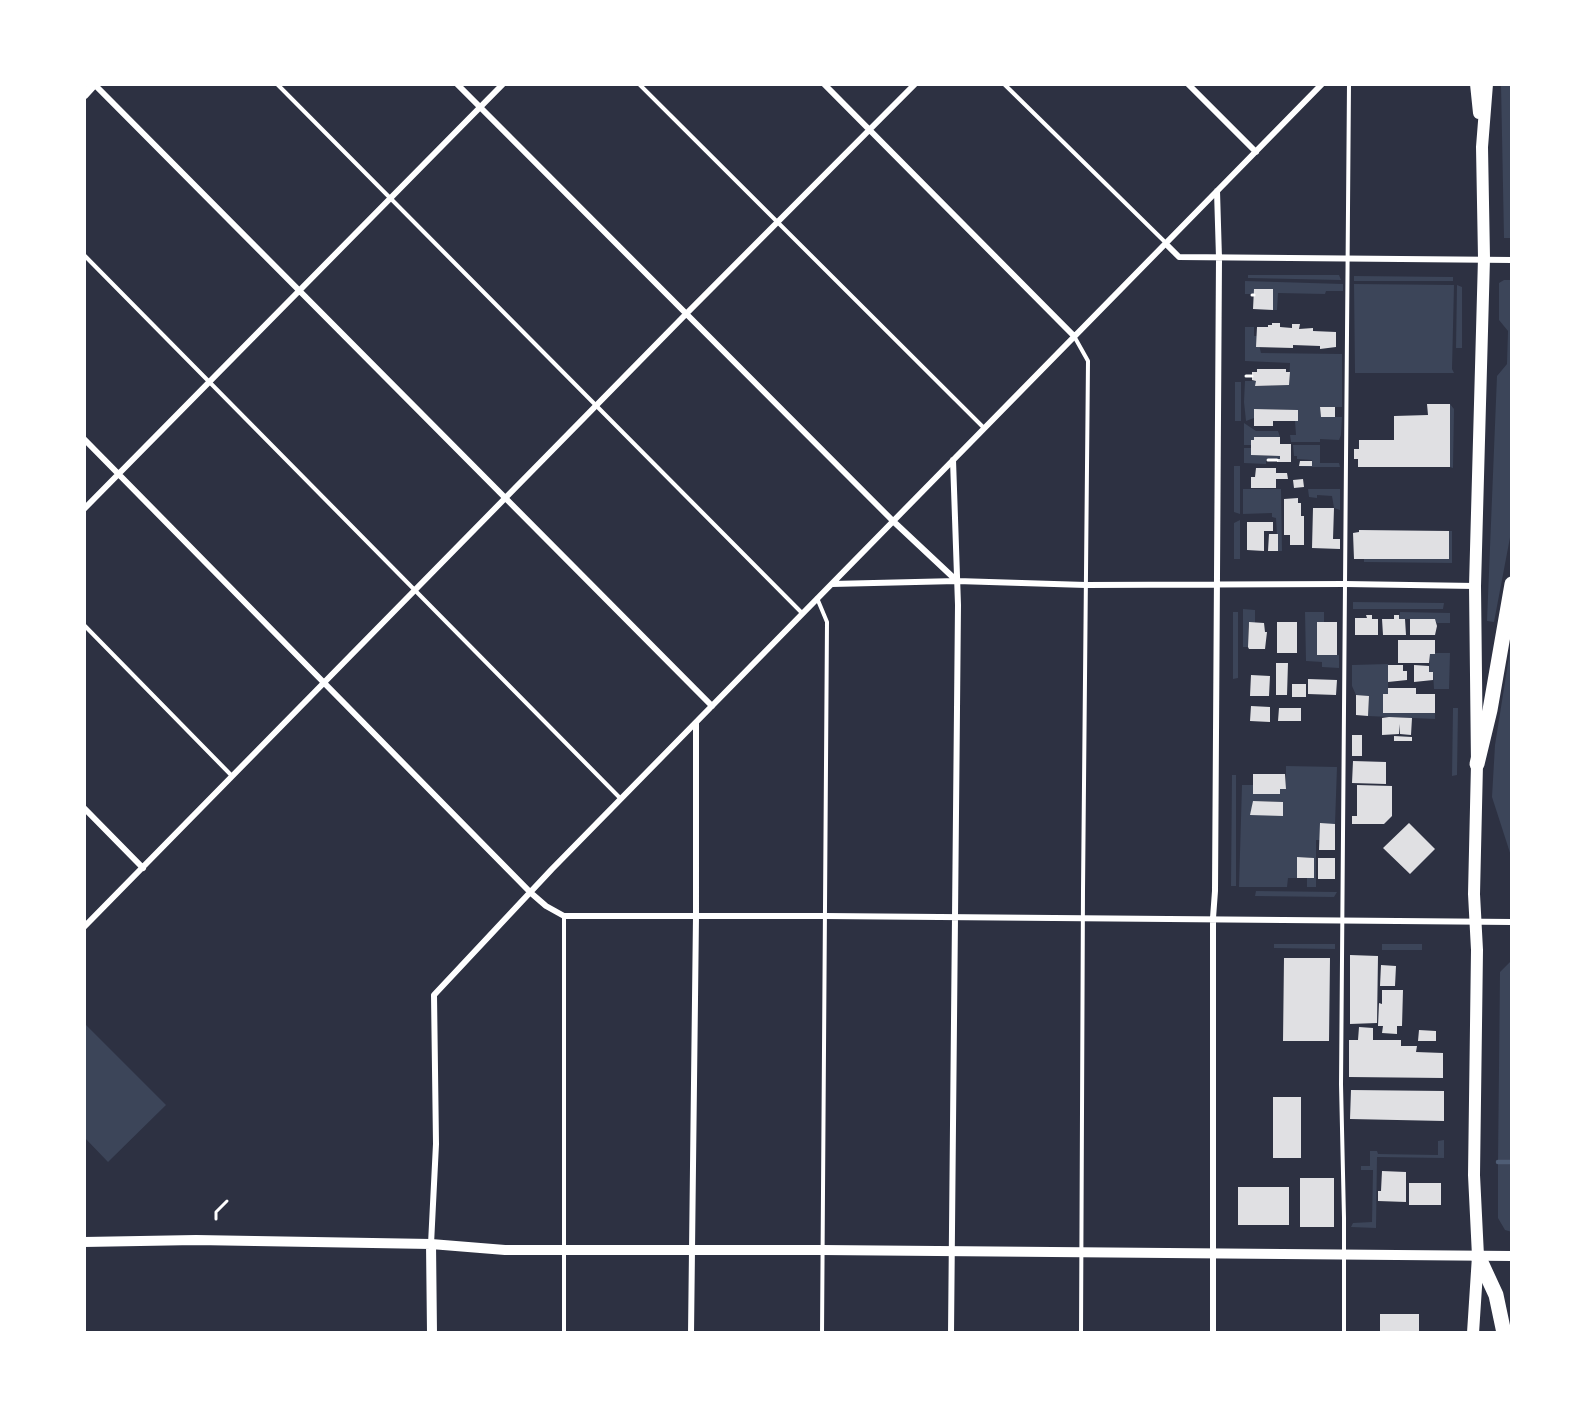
<!DOCTYPE html>
<html>
<head>
<meta charset="utf-8">
<style>
	body { margin:0 }
	#map { position:relative; width:1596px; height:1417px; overflow:hidden; background:#2d3142; font-family:"Archivo Narrow",sans-serif }
	canvas { display:block }
	.frame { position:absolute; inset:0; border:86px solid #fff; pointer-events:none }
</style>
</head>
<body>
<div id="map">
<canvas width="1596" height="1417"></canvas>
<div class="frame"></div>
</div>
<script>
const context = document.querySelector('canvas').getContext('2d');
context.lineJoin = 'round';
function fillPath(path, color) { context.fillStyle = color; context.fill(path, 'evenodd'); }
const shape = rows => new Path2D(rows.map(r => 'M' + r).join(''));
function strokePath(path, color, width, dash) { context.strokeStyle = color; context.lineWidth = width; context.lineCap = dash ? 'butt' : 'round'; context.setLineDash(dash || []); context.stroke(path); }
fillPath(shape([
	[1501,84,1512,84,1512,238,1504,238],
	[1248,275,1339,275,1341,280,1248,278],
	[1354,276,1453,277,1453,281,1354,281],
	[1504,280,1512,280,1512,527,1494,622,1487,621,1497,376,1507,364,1508,331,1499,320,1499,283],
	[1245,281,1343,284,1343,291,1326,291,1325,294,1278,293,1277,310,1273,310,1273,289,1254,289,1254,294,1245,294],
	[1354,284,1454,285,1452,369,1454,373,1355,373],
	[1457,285,1462,287,1462,348,1456,348],
	[1245,327,1254,327,1254,336,1257,336,1261,353,1342,354,1342,407,1320,407,1321,417,1342,417,1341,435,1339,440,1320,439,1320,442,1291,442,1290,435,1296,435,1295,421,1298,421,1298,410,1254,409,1254,418,1246,421,1244,402,1245,381,1256,381,1256,386,1289,385,1290,363,1245,361],
	[1235,382,1241,382,1241,421,1235,421],
	[1450,404,1454,409,1453,468,1450,467],
	[1244,423,1256,431,1278,431,1280,437,1255,437,1254,440,1251,441,1251,445,1244,445],
	[1293,445,1320,445,1320,463,1339,463,1340,467,1296,467,1312,466,1312,460,1297,459,1297,456,1294,456],
	[1244,448,1251,448,1251,455,1280,456,1280,459,1266,459,1266,464,1244,463],
	[1234,466,1240,466,1240,514,1234,512],
	[1243,489,1281,489,1282,551,1278,551,1276,518,1272,517,1272,513,1243,514],
	[1308,489,1340,489,1340,510,1334,508,1332,496,1317,495,1317,498,1309,497],
	[1240,520,1240,559,1234,559,1234,523],
	[1449,531,1452,531,1452,563,1364,562,1364,559,1448,559],
	[1353,602,1444,603,1443,609,1353,609],
	[1243,609,1255,610,1255,623,1249,623,1248,627,1248,647,1243,647],
	[1233,612,1238,612,1238,678,1233,679],
	[1305,612,1324,612,1324,622,1317,623,1317,654,1339,655,1339,668,1322,667,1322,662,1306,661],
	[1400,612,1450,613,1450,623,1437,623,1434,619,1399,619],
	[1512,638,1512,859,1492,797,1495,745],
	[1435,653,1450,653,1449,689,1434,689,1433,672,1429,672,1430,654],
	[1388,664,1388,694,1383,694,1383,713,1435,713,1435,719,1368,716,1369,696,1356,695,1352,686,1352,665],
	[1453,708,1458,708,1457,775,1452,776],
	[1286,766,1337,767,1335,824,1320,824,1320,840,1316,840,1316,887,1307,887,1307,878,1314,878,1314,858,1297,857,1297,878,1288,878,1287,887,1239,887,1242,785,1253,785,1253,794,1279,794,1280,789,1286,789],
	[1253,801,1283,802,1283,815,1251,815],
	[1232,775,1236,775,1236,886,1231,886],
	[1256,891,1337,892,1334,897,1255,896],
	[1274,944,1335,944,1335,949,1274,948],
	[1382,944,1422,944,1422,950,1382,950],
	[1512,960,1512,1232,1505,1230,1498,1218,1498,1162,1500,972],
	[84,1023,166,1105,108,1162,84,1137],
	[1444,1140,1444,1158,1377,1157,1376,1228,1351,1227,1353,1223,1372,1222,1373,1170,1361,1170,1361,1166,1370,1166,1370,1151,1377,1151,1378,1154,1438,1155,1438,1141]
]), '#3c4559');
strokePath(shape([
	[1498,1162,1512,1162]
]), '#4f5d75', 4.5);
fillPath(shape([
	[1254,289,1273,289,1273,310,1253,309],
	[1272,323,1280,323,1280,327,1292,328,1292,324,1300,324,1299,329,1313,328,1313,331,1336,332,1336,347,1320,349,1320,346,1293,345,1293,348,1256,347,1257,327,1268,327,1268,325,1272,325],
	[1257,369,1286,369,1286,372,1290,372,1289,385,1255,386,1256,381,1252,380,1252,372,1257,372],
	[1427,404,1450,404,1450,467,1358,467,1358,459,1354,459,1354,449,1359,449,1359,440,1394,440,1394,416,1428,415],
	[1320,407,1335,407,1335,417,1321,417],
	[1254,409,1298,410,1298,421,1273,421,1273,426,1254,426],
	[1254,437,1280,437,1280,444,1291,444,1291,462,1277,462,1277,459,1280,459,1280,456,1251,455,1251,440,1254,440],
	[1300,461,1312,461,1312,466,1299,466],
	[1256,468,1276,468,1276,473,1287,473,1288,479,1276,479,1276,488,1251,488,1251,477,1255,477],
	[1303,479,1304,487,1294,488,1293,480],
	[1298,498,1298,503,1301,503,1301,516,1304,516,1304,545,1290,545,1290,535,1284,535,1284,499],
	[1313,508,1334,508,1333,539,1340,539,1340,549,1312,548],
	[1247,522,1273,522,1273,531,1264,531,1264,551,1247,550],
	[1359,530,1449,531,1449,559,1354,559,1353,533,1359,532],
	[1269,534,1278,534,1278,551,1268,551],
	[1366,615,1372,615,1372,619,1378,619,1378,635,1355,635,1355,618,1367,618],
	[1394,615,1399,615,1399,619,1405,619,1406,635,1383,635,1382,619,1394,619],
	[1410,619,1435,619,1437,626,1435,635,1410,635],
	[1249,622,1264,623,1265,632,1267,632,1265,649,1249,649,1248,647],
	[1277,622,1297,622,1297,653,1277,653],
	[1317,622,1337,622,1337,655,1317,655],
	[1398,640,1435,640,1435,654,1430,654,1429,663,1398,663],
	[1276,663,1288,663,1287,695,1276,695],
	[1388,665,1403,665,1403,671,1407,671,1407,680,1388,682],
	[1414,665,1429,666,1429,672,1433,672,1433,680,1414,682],
	[1251,675,1270,676,1269,696,1250,696],
	[1308,679,1337,680,1336,695,1308,694],
	[1292,684,1306,684,1306,697,1292,697],
	[1388,688,1416,688,1416,694,1435,694,1435,713,1383,713,1383,694,1388,694],
	[1356,695,1369,696,1368,716,1356,715],
	[1251,706,1270,707,1270,722,1250,721],
	[1279,708,1301,708,1301,721,1278,721],
	[1389,717,1412,718,1411,735,1400,734,1400,724,1399,734,1382,735,1382,718],
	[1352,735,1362,735,1362,756,1352,756],
	[1394,736,1412,737,1412,741,1394,741],
	[1353,761,1386,762,1386,784,1352,783],
	[1253,774,1285,774,1286,789,1280,789,1280,794,1253,794],
	[1357,785,1392,786,1392,816,1384,824,1352,824,1352,816,1357,816],
	[1253,801,1283,802,1283,816,1250,815],
	[1320,823,1335,824,1335,850,1319,850],
	[1409,823,1435,849,1410,874,1383,848],
	[1297,857,1314,858,1314,878,1297,878],
	[1318,858,1335,858,1335,879,1318,879],
	[1350,955,1378,956,1377,1023,1350,1024],
	[1284,958,1330,958,1329,1041,1283,1041],
	[1381,965,1396,966,1395,986,1380,986],
	[1382,990,1403,990,1402,1026,1397,1026,1397,1034,1382,1033,1383,1026,1378,1026,1379,1003,1382,1004],
	[1359,1027,1373,1028,1373,1040,1401,1040,1401,1046,1417,1046,1416,1052,1443,1053,1443,1078,1349,1077,1349,1040,1358,1040],
	[1419,1030,1436,1031,1436,1041,1418,1041],
	[1351,1090,1444,1091,1444,1121,1350,1119],
	[1273,1097,1301,1097,1301,1158,1273,1158],
	[1382,1171,1406,1172,1406,1202,1378,1201,1378,1191,1381,1191],
	[1300,1178,1334,1178,1334,1227,1300,1227],
	[1409,1183,1441,1183,1441,1205,1409,1205],
	[1238,1187,1289,1187,1289,1225,1238,1225],
	[1380,1314,1419,1314,1419,1333,1380,1333]
]), '#e0e0e3');
strokePath(shape([
	[1252,295,1254,295],
	[1246,376,1252,376],
	[1268,460,1277,460],
	[216,1219,216,1212,227,1201]
]), '#fff', 3);
strokePath(shape([
	[277,84,802,613],
	[639,84,984,428],
	[1004,84,1166,243],
	[84,255,621,799],
	[1074,336,1088,361,1083,890,1081,1333],
	[817,598,827,622,822,1333],
	[84,625,232,776],
	[564,1333,564,916],
	[1344,1333,1344,1218,1341,1084,1349,84]
]), '#fff', 4);
strokePath(shape([
	[94,84,712,706],
	[457,84,893,521,957,581],
	[824,84,1074,336],
	[1188,84,1256,152],
	[1166,244,1179,257,1512,260],
	[84,439,531,893,546,906,564,916,825,916,1512,922],
	[84,509,503,84],
	[832,584,957,581,1086,585,1345,584,1475,586],
	[84,808,143,868],
	[84,927,686,314,915,84],
	[431,1244,436,1144,434,995,552,869,1322,84],
	[691,1333,696,916,696,723],
	[951,1333,958,605,953,460],
	[1213,1333,1213,918,1215,891,1219,258,1217,191]
]), '#fff', 6);
strokePath(shape([
	[84,95,94,84]
]), '#fff', 9);
strokePath(shape([
	[84,1242,196,1240,431,1244,505,1250,822,1250,1512,1256],
	[431,1244,432,1333]
]), '#fff', 10);
strokePath(shape([
	[1476,84,1479,113],
	[1473,1333,1478,1256,1474,1175,1477,950,1474,894,1477,764,1475,586,1484,258,1482,147,1487,84]
]), '#fff', 12);
strokePath(shape([
	[1477,764,1490,710,1512,584],
	[1478,1256,1496,1295,1504,1333]
]), '#fff', 15);
</script>
</body>
</html>
